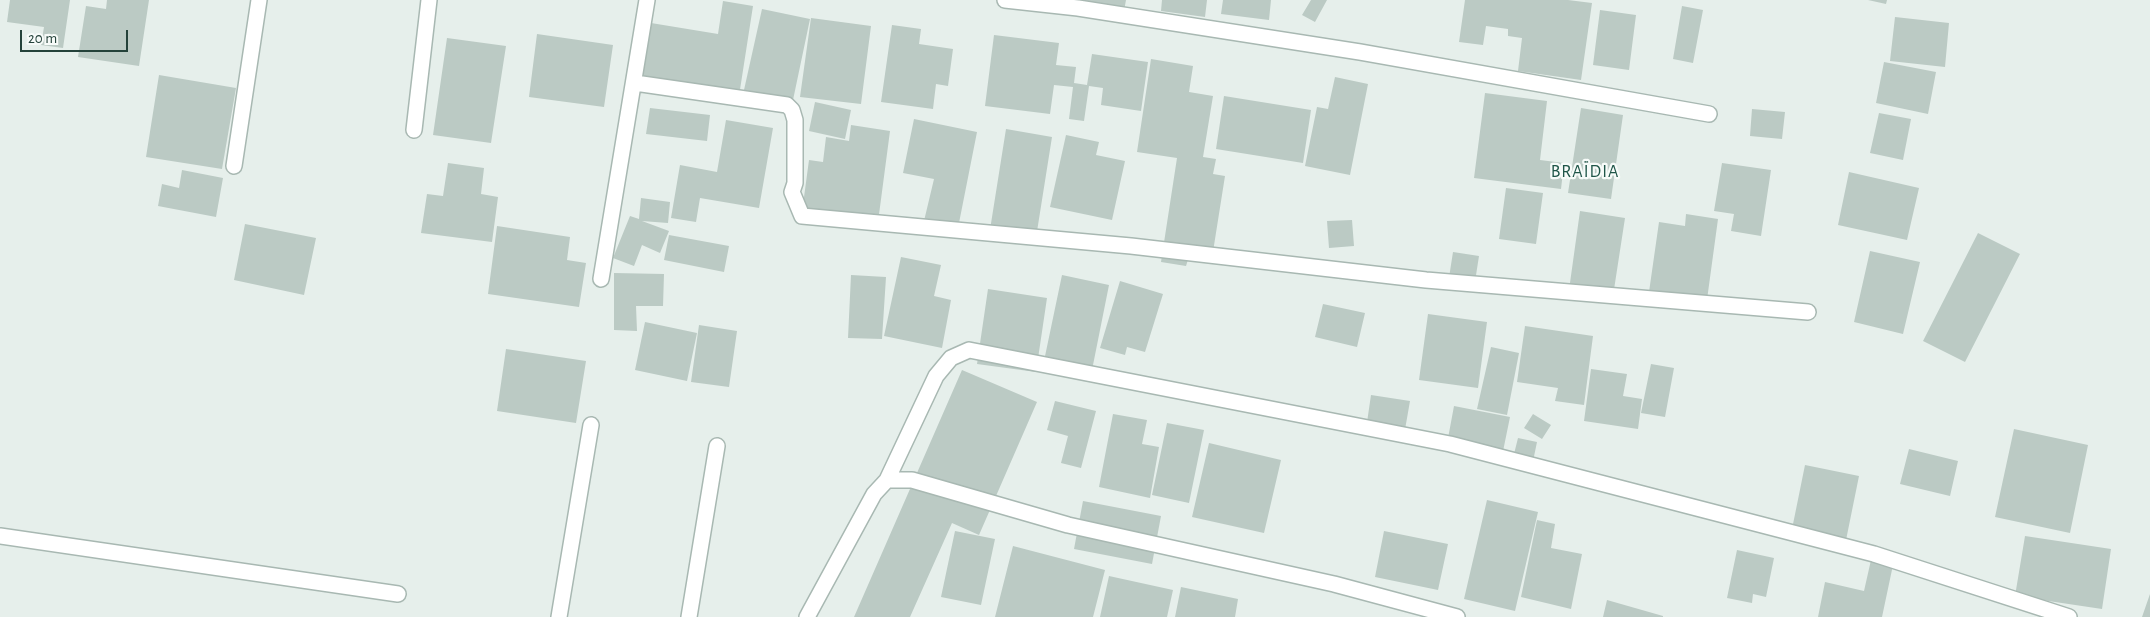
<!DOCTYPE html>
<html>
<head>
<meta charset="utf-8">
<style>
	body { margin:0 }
	#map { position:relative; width:2150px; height:617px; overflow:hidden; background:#e6efeb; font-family:"Alegreya Sans",sans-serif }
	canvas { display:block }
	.scale { position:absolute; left:20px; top:30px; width:108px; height:22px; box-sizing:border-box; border:2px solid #24423a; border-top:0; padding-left:6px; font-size:15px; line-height:18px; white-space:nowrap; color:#24423a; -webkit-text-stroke:4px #f7fbf9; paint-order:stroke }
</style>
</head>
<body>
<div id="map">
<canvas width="2150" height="617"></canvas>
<div class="scale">20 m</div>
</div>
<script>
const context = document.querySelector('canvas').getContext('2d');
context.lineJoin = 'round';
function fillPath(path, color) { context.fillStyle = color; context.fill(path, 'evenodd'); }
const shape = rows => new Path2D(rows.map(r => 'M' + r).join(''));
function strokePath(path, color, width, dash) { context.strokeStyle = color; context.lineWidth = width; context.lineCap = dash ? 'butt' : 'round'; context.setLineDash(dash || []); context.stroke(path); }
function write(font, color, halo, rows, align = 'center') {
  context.font = font + ' "Alegreya Sans",sans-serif'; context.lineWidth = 4.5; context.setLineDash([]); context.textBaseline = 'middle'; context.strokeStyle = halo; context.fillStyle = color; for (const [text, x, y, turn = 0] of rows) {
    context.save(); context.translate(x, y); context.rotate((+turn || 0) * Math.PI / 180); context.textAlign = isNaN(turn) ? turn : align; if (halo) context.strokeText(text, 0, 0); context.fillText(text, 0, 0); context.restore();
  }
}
fillPath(shape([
	[10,0,70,0,63,48,41,45,44,27,7,22],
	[107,0,149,0,139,66,78,57,86,6,106,9],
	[1074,0,1126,0,1124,11,1074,3],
	[1162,0,1207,0,1205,17,1161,11],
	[1223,0,1271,0,1269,20,1221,14],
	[1311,0,1327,0,1315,22,1302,15],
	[1465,0,1568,0,1592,3,1581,80,1518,71,1522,38,1508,36,1508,29,1486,26,1483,45,1459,42],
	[1868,0,1887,0,1886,4],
	[723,1,753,6,739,96,642,81,651,23,718,34],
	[1682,6,1703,10,1693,63,1673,59],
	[762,9,810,19,793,100,744,90],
	[1600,10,1636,15,1629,70,1593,65],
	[1895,17,1949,23,1945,67,1890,61],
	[811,18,871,26,861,104,800,97],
	[892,25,921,29,919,44,953,49,948,86,936,84,933,109,881,102],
	[537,34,613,45,604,107,529,97],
	[994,35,1059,43,1056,65,1076,67,1074,83,1087,85,1092,54,1148,62,1141,111,1101,105,1103,88,1089,86,1084,121,1069,119,1073,87,1054,85,1050,114,985,106],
	[447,38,506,46,491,143,433,135],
	[1151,59,1193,66,1189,92,1213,96,1203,157,1216,159,1213,174,1225,176,1212,258,1191,250,1186,266,1161,262,1177,158,1137,152],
	[1884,62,1936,72,1928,114,1876,103],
	[159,75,236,88,222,169,146,157],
	[1335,77,1368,84,1350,175,1305,166,1317,107,1328,109],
	[1485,93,1547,101,1540,160,1564,163,1561,189,1474,178],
	[1224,96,1311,110,1303,163,1216,149],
	[815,102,851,110,845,139,809,131],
	[650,108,710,115,707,141,646,134],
	[1581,108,1623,115,1611,199,1568,193],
	[1752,109,1785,112,1782,139,1750,136],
	[1879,113,1911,119,1903,160,1870,153],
	[914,119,977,132,958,228,924,221,934,179,903,173],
	[726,120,773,128,759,208,700,198,696,222,671,218,680,165,717,172],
	[851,125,890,131,878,222,802,212,809,160,823,162,826,137,849,141],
	[1006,129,1052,137,1035,244,989,236],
	[1066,135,1099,142,1096,155,1125,161,1112,220,1050,207],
	[448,163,484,168,481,194,498,197,492,242,421,233,427,194,443,196],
	[1722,163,1771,170,1761,236,1731,231,1734,214,1714,211],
	[182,170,223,178,216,217,158,206,162,184,179,188],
	[1849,172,1919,188,1907,240,1838,225],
	[1506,188,1543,193,1536,244,1499,239],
	[641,198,670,202,668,223,642,221,669,231,660,253,642,245,634,266,613,258,630,216,639,219],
	[1580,211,1625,218,1613,296,1569,290],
	[1686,214,1718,219,1706,307,1648,299,1659,222,1685,226],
	[1352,220,1354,246,1329,248,1327,221],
	[245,224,316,238,304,295,234,280],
	[497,226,570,237,567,260,586,263,579,307,488,294],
	[1978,233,2020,254,1965,362,1923,341],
	[669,235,729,246,724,272,664,260],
	[1870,251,1920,262,1903,334,1854,322],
	[1453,252,1479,256,1474,288,1448,284],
	[901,257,941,265,934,296,951,300,942,348,884,336],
	[614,273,664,274,663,306,636,306,637,331,614,330],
	[851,275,886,277,882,339,848,338],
	[1062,275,1109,285,1092,370,1044,361],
	[1120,281,1163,294,1145,352,1127,347,1125,355,1100,348],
	[988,289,1047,298,1036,372,977,364],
	[1323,304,1365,313,1357,347,1315,337],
	[1428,314,1487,322,1478,388,1419,380],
	[645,322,697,333,687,381,635,370],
	[699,325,737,331,729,387,691,382],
	[1525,326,1593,336,1584,405,1555,401,1558,388,1517,382],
	[1491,347,1519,353,1507,415,1477,409],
	[506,349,586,361,576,423,497,411],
	[1651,364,1674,368,1665,417,1641,413],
	[1591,369,1627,374,1623,396,1642,399,1638,429,1584,421],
	[962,370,1037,402,979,535,952,523,910,617,854,617],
	[1371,395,1410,401,1403,441,1365,436],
	[1055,401,1096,411,1081,468,1061,463,1068,436,1047,430],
	[1454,406,1510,417,1501,461,1446,449],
	[1113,414,1147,420,1142,444,1159,447,1150,498,1099,487],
	[1533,414,1551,425,1542,439,1524,428],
	[1167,423,1204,430,1189,503,1152,495],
	[2014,429,2088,445,2070,533,1995,517],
	[1518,438,1537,442,1532,466,1512,462],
	[1209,443,1281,460,1264,533,1192,517],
	[1909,449,1958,461,1950,496,1900,484],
	[1805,465,1859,476,1845,545,1791,534],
	[1487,500,1538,512,1515,611,1464,599],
	[1083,501,1161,516,1152,564,1074,549],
	[1537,520,1555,524,1551,548,1582,554,1571,609,1521,597],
	[955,531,995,539,981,605,941,597],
	[1384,531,1448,544,1438,590,1375,577],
	[2025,536,2111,549,2102,609,2015,596],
	[1013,546,1105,570,1093,617,995,617],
	[1737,550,1774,558,1766,597,1753,594,1752,603,1727,598],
	[1871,560,1893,565,1882,617,1818,617,1825,582,1864,591],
	[1109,576,1173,590,1167,617,1100,617],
	[1181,587,1238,599,1235,617,1175,617],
	[2150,594,2150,617,2142,617],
	[1607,600,1663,616,1663,617,1603,617]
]), '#bbcac4');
const minor = shape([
	[1005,0,1078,8,1360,52,1709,114],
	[635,83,787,105,792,110,795,120,795,183,792,192,802,216,1131,246,1426,280,1808,312],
	[414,130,429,0],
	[234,166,259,0],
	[601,279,647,0],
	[887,480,936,376,951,358,969,350,1450,444,1874,554,2069,617],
	[0,536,398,594],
	[559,617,591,425],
	[689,617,717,446],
	[807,617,874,494,887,480,912,480,1068,525,1334,584,1457,617]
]);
strokePath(minor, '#a8b8b2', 18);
strokePath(minor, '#fff', 15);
context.letterSpacing = '1px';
write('18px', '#1f5548', '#f7fbf9', [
	["BRAÏDIA",1585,172]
]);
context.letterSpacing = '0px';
</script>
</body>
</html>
